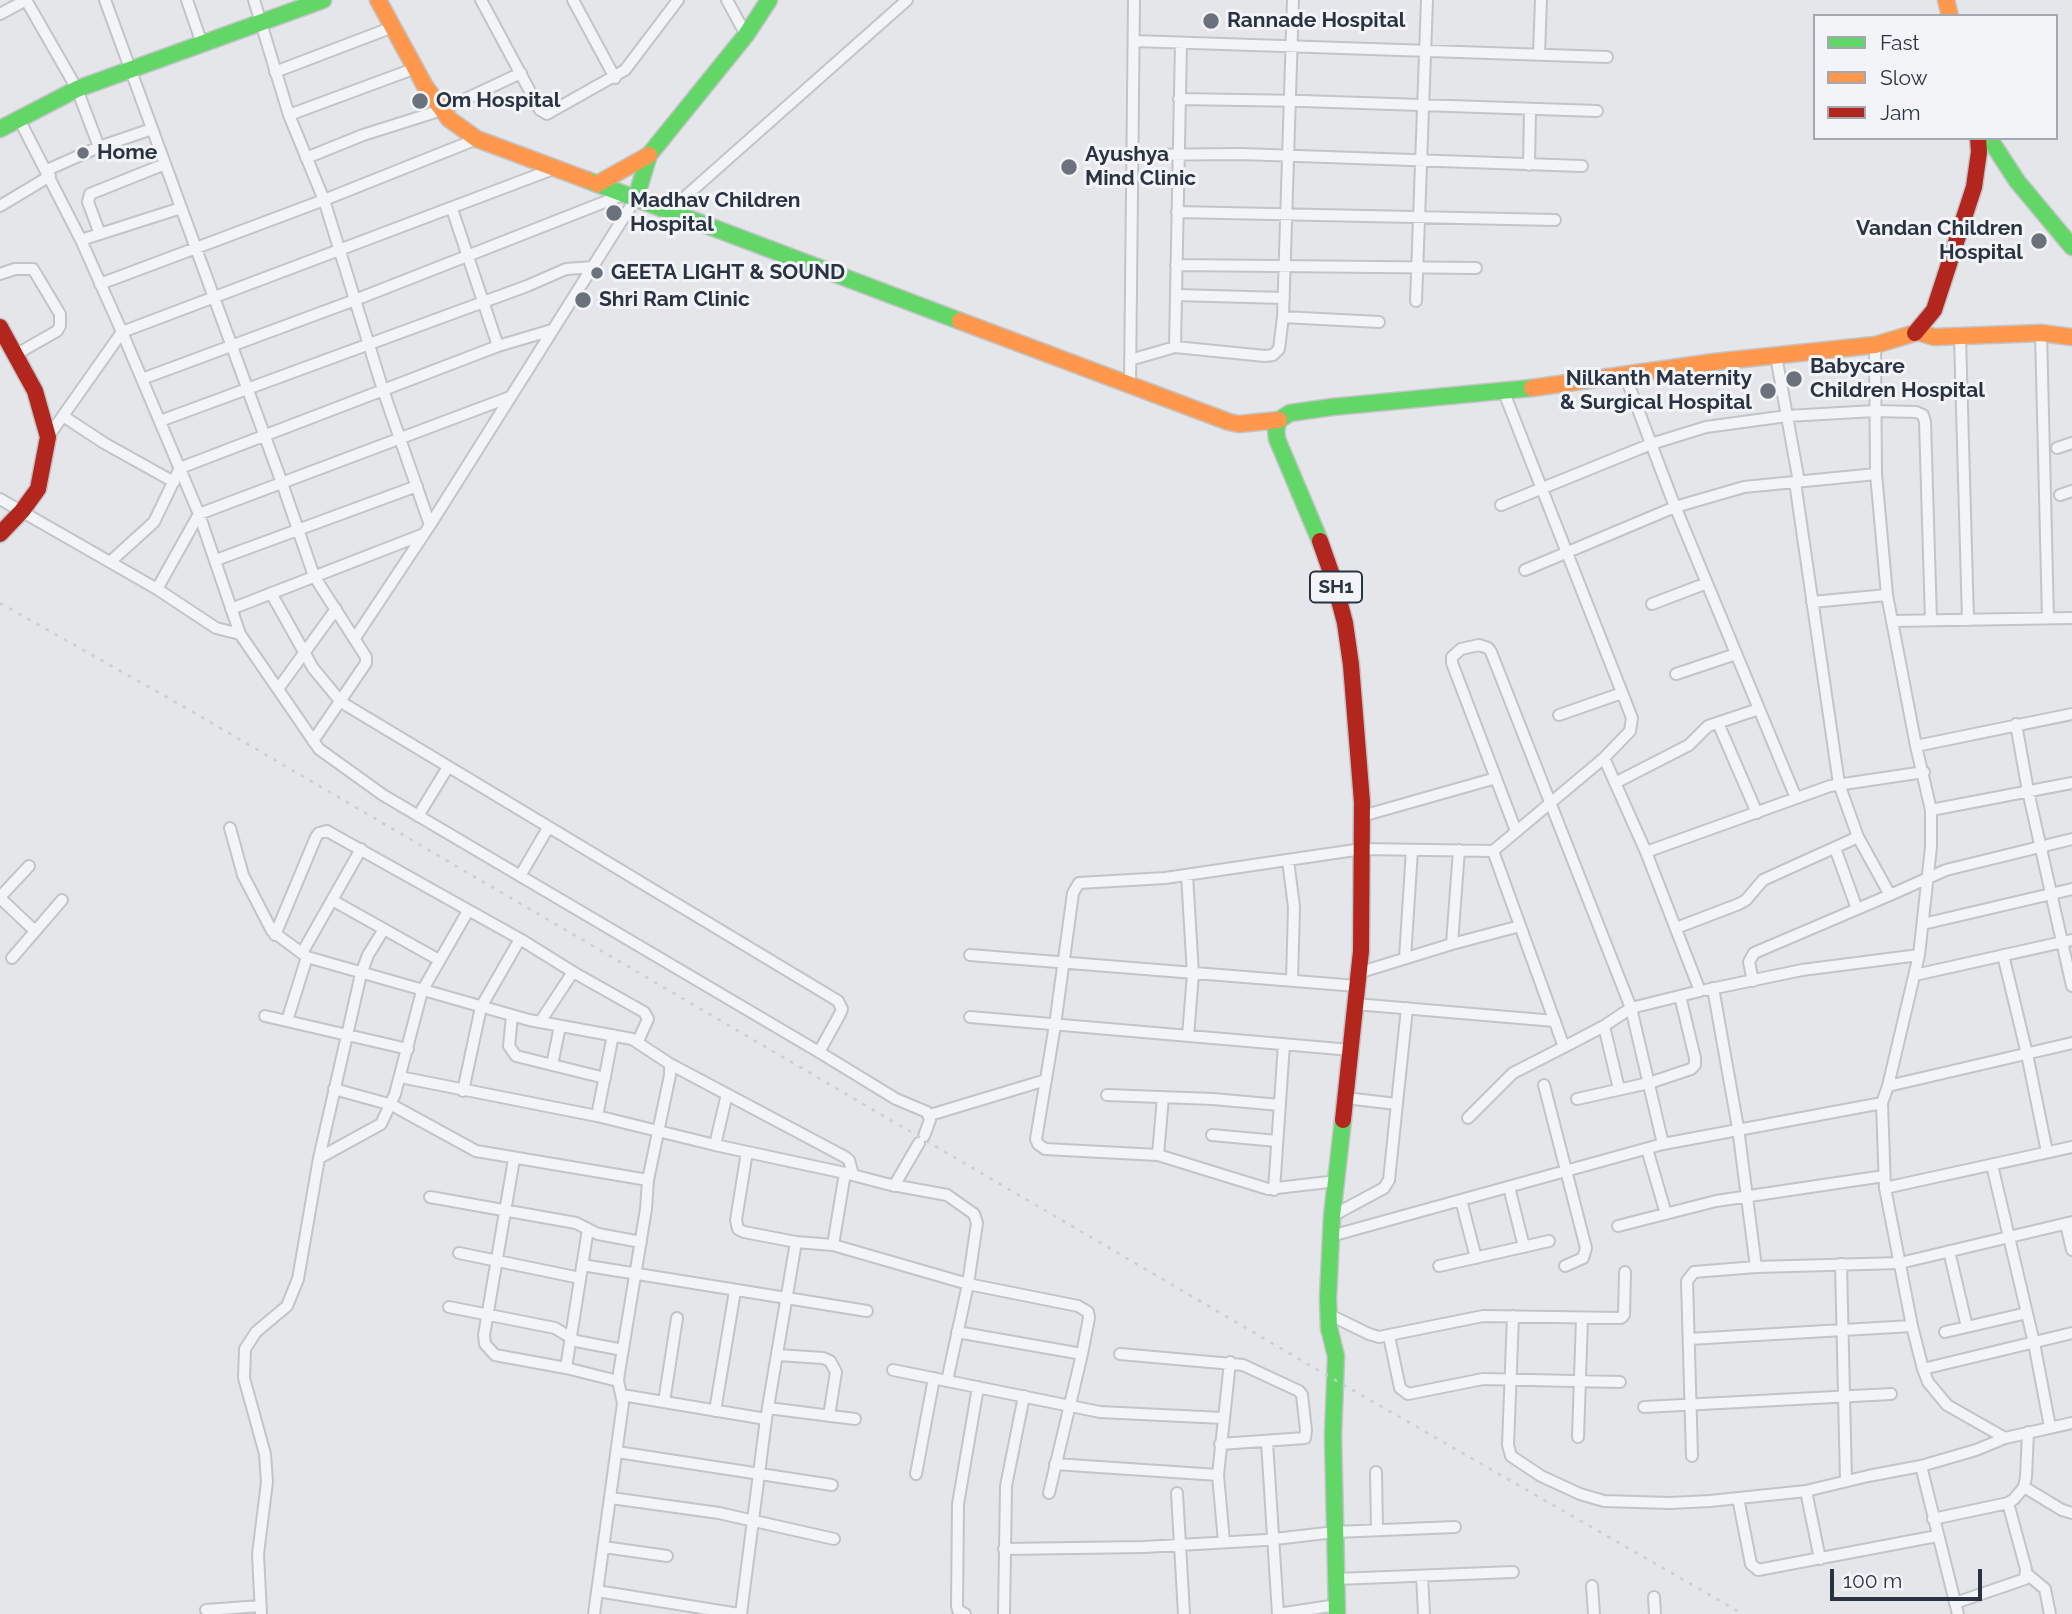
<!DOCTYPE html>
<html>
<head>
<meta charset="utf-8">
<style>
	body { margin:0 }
	#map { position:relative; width:2072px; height:1614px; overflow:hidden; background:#e4e6e9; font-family:Raleway,sans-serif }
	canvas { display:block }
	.legend { position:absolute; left:1813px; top:14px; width:245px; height:126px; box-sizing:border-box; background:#f2f4f8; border:2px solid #a2a7b0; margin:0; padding:9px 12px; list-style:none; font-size:21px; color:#2a3343 }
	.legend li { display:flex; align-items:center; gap:14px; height:35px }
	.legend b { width:35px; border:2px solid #a2a7b0 }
	.scale { position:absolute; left:1830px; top:1569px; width:152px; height:32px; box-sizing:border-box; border:4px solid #2a3343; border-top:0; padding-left:9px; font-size:21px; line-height:24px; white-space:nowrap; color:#2a3343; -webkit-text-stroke:5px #f2f4f8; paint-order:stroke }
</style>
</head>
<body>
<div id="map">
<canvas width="2072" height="1614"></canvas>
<ul class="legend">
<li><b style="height:9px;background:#63d668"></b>Fast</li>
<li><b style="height:9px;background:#ff974d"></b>Slow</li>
<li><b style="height:9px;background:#b3261e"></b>Jam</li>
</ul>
<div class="scale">100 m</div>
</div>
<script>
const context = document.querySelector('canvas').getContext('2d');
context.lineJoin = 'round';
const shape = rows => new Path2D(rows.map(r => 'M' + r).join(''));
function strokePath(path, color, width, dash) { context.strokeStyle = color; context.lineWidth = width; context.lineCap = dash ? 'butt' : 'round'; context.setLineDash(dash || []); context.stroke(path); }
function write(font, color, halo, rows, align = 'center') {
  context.font = font + ' Raleway,sans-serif'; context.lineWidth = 6; context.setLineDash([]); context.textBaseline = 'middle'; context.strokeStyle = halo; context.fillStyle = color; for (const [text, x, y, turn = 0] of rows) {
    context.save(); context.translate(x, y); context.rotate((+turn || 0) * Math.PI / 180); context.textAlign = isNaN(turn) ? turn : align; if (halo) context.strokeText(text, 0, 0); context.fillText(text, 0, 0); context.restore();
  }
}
const street = shape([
	[26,0,77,89,99,147],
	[105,0,282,483,314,576,366,657,366,663,313,741],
	[187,0,202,44],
	[254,0,289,115,324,200,383,390,430,525],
	[481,0,540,110,547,114,625,70,678,0],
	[573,0,615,78],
	[727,0,746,35],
	[0,14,26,0],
	[1134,41,1607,57],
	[1539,54,1541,0],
	[275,72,393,27],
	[1179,99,1303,101,1597,111],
	[289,115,416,68],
	[19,119,81,240,122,332,199,514,240,634,319,749,383,795,819,1052,896,1099,927,1112,930,1120,924,1136],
	[1133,155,1241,154,1582,166],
	[306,158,363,135,442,110,521,73],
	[1529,165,1530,109],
	[47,170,99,147,152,129],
	[0,206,50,176],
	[452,209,498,346],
	[669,211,907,0],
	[1177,212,1555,220],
	[100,234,88,202,90,194,165,164],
	[81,240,181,208],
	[1176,265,1476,268],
	[0,274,15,269,33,269,60,314,60,326,57,331,15,355],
	[100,284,324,200,477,139],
	[1176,295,1284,298],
	[1416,301,1427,0],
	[1283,317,1379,322],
	[2041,333,2048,618],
	[1960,337,1968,620],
	[1175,347,1181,43],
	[1776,356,1799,482],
	[1130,360,1175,347,1265,356,1273,355,1279,349,1283,317,1293,0],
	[1625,375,1672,499,1796,798],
	[142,379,355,300,625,194],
	[1130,384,1134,0],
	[1503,390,1632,718,1630,731,1604,758],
	[63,416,104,443,174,482],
	[160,421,527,286,566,269,593,267],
	[48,437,122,332,556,168],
	[2057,448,2072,443],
	[1795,482,1839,784,1858,837,1890,895,1946,870,2072,839],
	[2060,495,2072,491],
	[0,499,157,589,216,628,240,634],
	[1501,505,1651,444,1706,427,1787,416,1875,411,1916,412,1923,415,1925,422,1931,620],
	[216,560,417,486],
	[110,562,154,522,180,468,498,346,552,330],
	[1525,570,1675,507,1744,487,1876,474],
	[157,589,199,514,510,397],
	[271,593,313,668,341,702,838,1001,842,1009,840,1014,819,1052],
	[1812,602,1887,595],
	[1652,604,1707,583],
	[231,609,424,534],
	[1892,621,2072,618],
	[355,638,430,525,636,198],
	[1676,674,1736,654],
	[278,689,336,609],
	[1559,715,1622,693],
	[1718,723,1757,813],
	[2016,724,2028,791,2072,986],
	[1916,746,2072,714],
	[1615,783,1689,745,1708,726,1759,709],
	[1931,810,2072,783],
	[418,816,448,767],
	[1362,816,1496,778],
	[230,828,243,875,272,931,307,957,529,1020,632,1039,670,1064,670,1075,648,1180,646,1209,619,1373,618,1381,623,1403,594,1614],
	[1516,831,1452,663,1452,657,1461,649,1479,645,1488,648,1491,652,1631,1008,1663,1144],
	[1835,848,1857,909],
	[1493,851,1604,758,1646,852],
	[1288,860,1294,907,1292,981],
	[1187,875,1193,974,1188,1036],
	[520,876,548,828],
	[0,897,29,866],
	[0,898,35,931],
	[332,900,439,960],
	[1923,924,2072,889],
	[1676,928,1739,904,1746,900,1763,880,1858,837],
	[275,935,316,837,319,833,327,831,520,939,573,972,644,1012,648,1019,638,1041],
	[1452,944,1459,850],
	[302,953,361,849],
	[970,955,1357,986],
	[2003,955,2027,1054,2047,1152],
	[12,958,62,900],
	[1405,958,1412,850],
	[1358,973,1452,944,1520,926],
	[1915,975,2072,940],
	[1753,981,1749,962,1754,953,1890,895],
	[1713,988,1738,1128,1756,1267],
	[1706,990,1802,970,1919,955],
	[1355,1004,1555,1021],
	[265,1016,408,1049],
	[512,1016,509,1046,516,1056,605,1078],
	[970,1017,1351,1050],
	[287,1021,307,957],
	[540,1022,573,972],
	[1604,1026,1619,1089],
	[670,1064,845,1157,849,1160,853,1175],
	[552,1065,560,1026],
	[400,1077,597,1116,715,1145,845,1173,887,1184,947,1195,974,1214,977,1223,968,1284,947,1381],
	[1544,1085,1586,1248,1583,1258,1565,1266],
	[1888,1086,2072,1043],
	[334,1089,392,1105,476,1151,648,1180],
	[463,1091,481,1007,520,939],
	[1107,1095,1213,1099,1280,1105],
	[1345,1098,1397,1104],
	[1577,1099,1649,1083,1691,1069,1695,1065,1695,1058,1680,996],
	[1882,1103,1885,1188,1912,1326,1923,1369,1928,1382,1947,1405,2005,1438],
	[930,1115,1046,1080],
	[597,1116,613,1035],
	[1468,1118,1513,1073,1564,1047],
	[1212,1135,1277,1141],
	[715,1145,727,1094],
	[1647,1149,1666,1214],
	[747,1152,736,1220,738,1229,744,1232,796,1242,833,1245,968,1284,1078,1306,1088,1312,1089,1318,1082,1354,1049,1493],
	[1158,1155,1163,1097],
	[319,1158,381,1124,395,1094,422,991,468,911],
	[514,1159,484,1335,485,1344,495,1355,566,1368,618,1381],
	[1992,1165,2034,1343,2050,1427],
	[1337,1181,1268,1189,1158,1155,1045,1149,1038,1144,1036,1139,1055,1025,1073,893,1079,883,1165,878,1362,849,1493,851,1564,1047,1604,1026,1631,1008,1700,991,1646,852,1830,786,1924,772],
	[894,1186,919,1143],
	[1509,1187,1524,1247],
	[1885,1188,2072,1147],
	[1274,1190,1284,1044],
	[430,1197,576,1223,598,1234,641,1242],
	[1461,1200,1476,1258],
	[1332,1216,1384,1188,1389,1180,1407,1008],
	[2066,1224,2072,1250],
	[1618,1226,1716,1201,1884,1176],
	[1331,1236,1663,1144,1882,1103,1888,1086,1919,955,1931,847,1931,810,1916,746,1887,595,1876,474,1875,345],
	[833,1245,845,1173],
	[1949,1251,1967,1327],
	[459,1253,580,1278],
	[1841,1264,1846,1481],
	[582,1265,867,1311],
	[1439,1266,1549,1241],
	[449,1307,555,1328,576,1341,623,1350],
	[1328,1314,1369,1334,1379,1337,1483,1316,1621,1318,1624,1315,1625,1272],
	[1513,1316,1508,1445,1511,1456,1541,1476,1580,1494,1604,1501,1670,1503,1710,1501,1806,1491,1868,1476,1921,1466,1976,1450,2005,1438,2072,1423],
	[957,1332,1082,1354],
	[1945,1332,2027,1313],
	[1389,1336,1400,1388,1408,1394,1483,1379,1620,1382],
	[1689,1339,1912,1326],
	[1120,1354,1243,1365,1299,1391,1302,1395,1306,1430,1305,1438,1220,1444],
	[778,1355,823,1358,830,1361,836,1372,829,1416],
	[566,1368,588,1229],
	[1923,1369,2072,1333],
	[893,1370,1100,1412,1223,1418],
	[622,1395,766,1419],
	[664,1402,677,1318],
	[1644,1407,1891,1394],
	[768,1408,855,1419],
	[715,1411,735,1291],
	[1578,1437,1582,1318],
	[1267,1442,1278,1614],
	[617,1452,832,1485],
	[1692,1456,1687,1281,1694,1272,1756,1267,1900,1263,2072,1222],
	[1055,1464,1218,1475],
	[1921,1466,1958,1614],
	[1376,1472,1377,1530],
	[916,1474,934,1378],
	[2024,1487,2062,1510,2072,1513],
	[1806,1491,1820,1559],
	[1177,1493,1184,1614],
	[611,1498,719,1513,834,1539],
	[1738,1498,1751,1564,1758,1570,1937,1536],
	[1933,1519,2008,1503,2014,1499,2024,1487,2026,1477,2028,1432],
	[1224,1542,1218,1475,1230,1362],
	[604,1547,667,1556],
	[1004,1549,1144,1547,1266,1540,1335,1532,1455,1527],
	[2027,1574,2045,1589,2050,1614],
	[1422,1576,1424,1614],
	[1336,1579,1513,1572],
	[1592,1586,1594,1614],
	[597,1591,739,1614],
	[1654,1597,1655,1614],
	[1955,1603,2025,1579,2026,1569,2008,1503],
	[206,1610,260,1606],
	[261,1614,258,1554,267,1482,265,1454,244,1378,245,1349,256,1332,287,1306,298,1279,319,1158,361,974,368,955,384,929],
	[741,1614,766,1419,796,1242],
	[965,1614,958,1610,957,1606,958,1504,978,1387],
	[1004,1614,1006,1486,1024,1396],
	[1278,1614,1337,1605]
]);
const fast = shape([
	[0,129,77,89,323,0],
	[1989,138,2017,181,2072,247],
	[587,180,960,321],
	[636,198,649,155,746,35,769,0],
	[1320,541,1277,439,1276,430,1279,420,1290,413,1332,407,1532,388],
	[1337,1614,1333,1436,1336,1356,1329,1328,1328,1298,1332,1216,1343,1120]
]);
const slow = shape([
	[378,0,425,86,449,119,477,139,587,180],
	[1946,0,1950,16],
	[597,184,649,155],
	[960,321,1229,422,1239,424,1279,420],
	[1918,332,1934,337,2041,333,2072,337],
	[1532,388,1714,362,1875,345,1915,333]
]);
const jam = shape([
	[0,327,35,391,48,437,38,489,22,511,0,534],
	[1915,333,1934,310,1974,187,1979,152,1978,138],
	[1320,541,1334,581,1345,623,1351,665,1362,802,1361,951,1343,1120]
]);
strokePath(street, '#c2c4c7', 14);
strokePath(fast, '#c2c4c7', 19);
strokePath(slow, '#c2c4c7', 19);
strokePath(jam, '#c2c4c7', 19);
strokePath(street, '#f3f4f6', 10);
strokePath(fast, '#63d668', 16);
strokePath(slow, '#ff974d', 16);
strokePath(jam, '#b3261e', 16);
strokePath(shape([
	[0,603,186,708,1335,1380,1743,1614]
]), '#cdced1', 2.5, [3.5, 7]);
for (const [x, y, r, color] of [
	[1211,21,9,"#6b727d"],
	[420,101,9,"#6b727d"],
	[83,153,7,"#6b727d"],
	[1069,167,9,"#6b727d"],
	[614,213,9,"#6b727d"],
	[2039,241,9,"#6b727d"],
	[597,273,7,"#6b727d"],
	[583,300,9,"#6b727d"],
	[1794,379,9,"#6b727d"],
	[1768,391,9,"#6b727d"]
]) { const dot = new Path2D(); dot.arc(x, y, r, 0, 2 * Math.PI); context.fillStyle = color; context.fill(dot); strokePath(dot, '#f2f4f8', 2.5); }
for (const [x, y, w] of [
	[1336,587,52]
]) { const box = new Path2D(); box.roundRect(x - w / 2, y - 15.5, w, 31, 5); context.fillStyle = '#f2f4f8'; context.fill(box); strokePath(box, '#2a3343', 2); }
write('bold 19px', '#2a3343', null, [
	["SH1",1336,587]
]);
write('bold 21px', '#2a3343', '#f2f4f8', [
	["Rannade Hospital",1227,21],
	["Om Hospital",436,101],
	["Home",97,153],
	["Ayushya",1085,155],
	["Mind Clinic",1085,179],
	["Madhav Children",630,201],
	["Hospital",630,225],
	["Vandan Children",2023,229,"right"],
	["Hospital",2023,253,"right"],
	["GEETA LIGHT & SOUND",611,273],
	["Shri Ram Clinic",599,300],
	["Babycare",1810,367],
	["Children Hospital",1810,391],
	["Nilkanth Maternity",1752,379,"right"],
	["& Surgical Hospital",1752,403,"right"]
], 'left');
</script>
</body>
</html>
